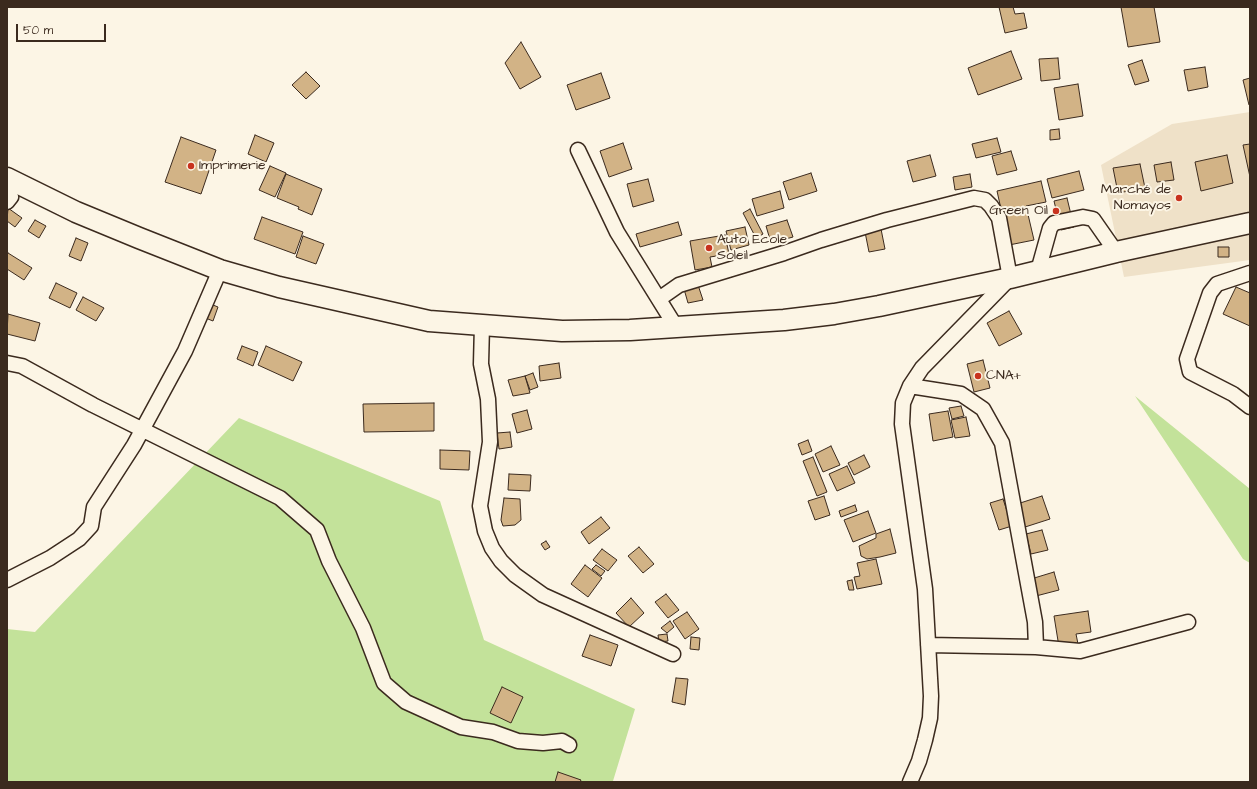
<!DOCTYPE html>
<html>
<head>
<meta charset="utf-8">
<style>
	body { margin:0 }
	#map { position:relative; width:1257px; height:789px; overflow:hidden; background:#fcf5e5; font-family:"Architects Daughter",sans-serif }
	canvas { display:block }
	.frame { position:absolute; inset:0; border:8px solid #3b2a1e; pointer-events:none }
	.scale { position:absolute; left:16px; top:24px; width:90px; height:18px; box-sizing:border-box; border:2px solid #3b2a1e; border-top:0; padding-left:5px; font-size:12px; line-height:14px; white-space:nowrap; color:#3b2a1e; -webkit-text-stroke:3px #fcf5e5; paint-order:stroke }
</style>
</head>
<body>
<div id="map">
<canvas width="1257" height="789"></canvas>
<div class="frame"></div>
<div class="scale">50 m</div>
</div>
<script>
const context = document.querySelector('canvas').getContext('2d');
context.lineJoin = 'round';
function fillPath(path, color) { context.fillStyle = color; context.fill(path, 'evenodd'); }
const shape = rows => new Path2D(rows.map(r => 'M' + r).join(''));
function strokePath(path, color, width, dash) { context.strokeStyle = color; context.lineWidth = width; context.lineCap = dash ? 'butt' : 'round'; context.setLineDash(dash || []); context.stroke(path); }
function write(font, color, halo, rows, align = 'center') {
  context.font = font + ' "Architects Daughter",sans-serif'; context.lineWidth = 4; context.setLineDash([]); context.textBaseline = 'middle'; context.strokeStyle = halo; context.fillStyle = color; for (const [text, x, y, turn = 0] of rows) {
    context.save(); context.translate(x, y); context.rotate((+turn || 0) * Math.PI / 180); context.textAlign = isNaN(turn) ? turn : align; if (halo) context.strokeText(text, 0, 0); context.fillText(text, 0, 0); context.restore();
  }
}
fillPath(shape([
	[1250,112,1250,260,1124,277,1101,165,1172,124]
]), '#efe1c8');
fillPath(shape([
	[1135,396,1250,489,1250,563,1243,559],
	[239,418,440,501,484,640,635,709,613,781,599,782,7,782,7,629,35,632]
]), '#c3e29a');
const building = shape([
	[999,7,1013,7,1015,14,1024,13,1027,28,1005,33,999,7],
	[1121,7,1154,7,1160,42,1128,47,1121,7],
	[521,42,541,77,520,89,505,63,521,42],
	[1011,51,1022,79,978,95,968,68,1011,51],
	[1058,58,1060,79,1041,81,1039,59,1058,58],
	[1142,60,1149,81,1135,85,1128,65,1142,60],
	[1205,67,1208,87,1188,91,1184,70,1205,67],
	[306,72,320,86,306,99,292,85,306,72],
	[601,73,610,98,576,110,567,85,601,73],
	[1250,78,1250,104,1249,105,1243,80,1250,78],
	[1078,84,1083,116,1059,120,1054,88,1078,84],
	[1059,129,1060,139,1050,140,1050,130,1059,129],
	[255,135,274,143,266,162,248,154,255,135],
	[181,137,216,150,201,194,165,182,181,137],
	[997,138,1001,152,976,158,972,144,997,138],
	[623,143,632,169,609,177,600,151,623,143],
	[1250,144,1250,177,1243,145,1250,144],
	[1011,151,1017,170,997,175,992,156,1011,151],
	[930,155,936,176,913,182,907,161,930,155],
	[1227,155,1233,183,1201,191,1195,162,1227,155],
	[1171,162,1174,180,1157,182,1154,165,1171,162],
	[1140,164,1145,188,1118,193,1113,168,1140,164],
	[270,166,286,173,275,197,259,190,270,166],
	[1079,171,1084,190,1052,198,1047,179,1079,171],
	[811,173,817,191,789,200,783,182,811,173],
	[286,174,322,189,312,215,298,209,299,207,277,198,286,174],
	[970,174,972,187,955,190,953,177,970,174],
	[648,179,654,201,633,207,627,184,648,179],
	[1041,181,1046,202,1026,206,1034,240,1009,245,997,191,1041,181],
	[780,191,784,208,757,216,752,199,780,191],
	[1067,198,1074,227,1061,230,1054,201,1067,198],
	[8,208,22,218,15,227,7,221,8,208],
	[750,209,763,234,756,238,743,213,750,209],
	[262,217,303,232,295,254,254,239,262,217],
	[35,220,46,226,39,238,28,231,35,220],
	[787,220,793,237,771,243,766,226,787,220],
	[678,222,682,235,640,247,636,234,678,222],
	[880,224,885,249,869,252,864,227,880,224],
	[745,227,749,245,731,250,726,231,745,227],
	[725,235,729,254,710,257,712,267,695,270,690,241,725,235],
	[303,236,324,244,316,264,296,257,303,236],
	[76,238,88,243,81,261,69,256,76,238],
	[1218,247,1229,247,1229,257,1218,257,1218,247],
	[8,253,32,268,24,280,7,269,7,254,8,253],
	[56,283,77,293,70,308,49,298,56,283],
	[698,285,703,300,688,303,684,289,698,285],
	[1236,287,1250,293,1250,326,1223,314,1236,287],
	[83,297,104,308,96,321,76,310,83,297],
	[208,303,218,307,213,321,203,317,208,303],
	[1009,311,1022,334,999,346,987,323,1009,311],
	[8,314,40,323,35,341,7,334,8,314],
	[242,346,258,352,253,366,237,359,242,346],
	[266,346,302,362,293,381,258,365,266,346],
	[983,360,990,388,974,392,967,364,983,360],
	[559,363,561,378,540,381,539,366,559,363],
	[533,373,538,387,530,390,525,376,533,373],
	[525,376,530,393,513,396,508,380,525,376],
	[434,403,434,431,364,432,363,404,434,403],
	[961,406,964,416,952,419,949,408,961,406],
	[527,410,532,429,517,433,512,414,527,410],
	[948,411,953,437,933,441,929,414,948,411],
	[966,417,970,436,955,438,951,420,966,417],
	[510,432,512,447,499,449,497,433,510,432],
	[808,440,812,451,802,455,798,444,808,440],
	[831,446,840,465,823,472,815,454,831,446],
	[440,450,470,451,469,470,440,469,440,450],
	[864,455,870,467,854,475,848,463,864,455],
	[813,457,827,492,817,496,803,461,813,457],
	[847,466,855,483,837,491,829,474,847,466],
	[509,474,531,475,530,491,508,490,509,474],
	[824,496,830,515,815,520,808,501,824,496],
	[1042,496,1050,519,1022,528,1014,505,1042,496],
	[504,498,520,499,521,520,515,525,503,526,501,520,504,498],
	[1003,499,1012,526,999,530,990,503,1003,499],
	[855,505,857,511,841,517,839,511,855,505],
	[868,511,876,533,853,542,844,520,868,511],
	[601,517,610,528,589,544,581,532,601,517],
	[890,529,896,553,880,557,867,559,861,556,859,546,876,538,876,534,890,529],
	[1042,530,1048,550,1031,554,1026,534,1042,530],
	[546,541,550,547,545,550,541,544,546,541],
	[639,547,654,564,643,573,628,556,639,547],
	[602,549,617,560,608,571,593,560,602,549],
	[876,559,882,584,857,589,854,577,860,576,857,563,876,559],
	[585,565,602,578,588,597,571,584,585,565],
	[596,565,605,571,601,576,592,569,596,565],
	[1054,572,1059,590,1036,596,1031,579,1054,572],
	[852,580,854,590,849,590,847,581,852,580],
	[666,594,679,610,668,618,655,602,666,594],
	[631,598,644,613,629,627,616,613,631,598],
	[1088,611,1091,632,1076,634,1078,644,1059,647,1054,616,1088,611],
	[687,612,699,629,685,639,673,621,687,612],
	[670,621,674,627,667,633,661,628,670,621],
	[667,634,668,641,659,642,658,635,667,634],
	[590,635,618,645,611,666,582,656,590,635],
	[691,637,700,638,699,650,690,649,691,637],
	[676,678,688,679,685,705,672,702,676,678],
	[502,687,523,697,511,723,490,713,502,687],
	[558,772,581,780,580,782,555,782,558,772]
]);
fillPath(building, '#d2b386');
strokePath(building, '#3b2a1e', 1);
const minor = shape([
	[578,150,617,232,676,327],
	[7,191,11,197,7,202],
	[1038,271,1050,228,1054,223,1083,217,1093,219,1116,252],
	[1250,273,1217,284,1210,293,1187,359,1190,372,1233,394,1250,407],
	[659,299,679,285,784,253,821,240,887,220,974,198,985,200,991,206,999,218,1010,278,922,368,910,386,903,403,902,424,925,589,931,696,930,718,925,740,919,761,910,782],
	[482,325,481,364,488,399,490,442,480,506,485,531,492,548,501,561,515,575,543,595,673,654],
	[7,363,22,366,93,405,280,498,317,530,329,561,363,628,384,683,406,702,461,727,493,732,518,741,543,743,562,741,569,745],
	[910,386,961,394,983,409,1002,443,1035,622,1036,647],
	[7,580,50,558,79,539,91,526,94,507,134,445,185,351,220,270],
	[928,645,1036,647,1080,651,1188,622]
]);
const highway = shape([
	[7,178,76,212,139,238,220,270,279,287,429,321,562,331,630,330,784,320,834,314,879,306,1010,278,1116,252,1250,223]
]);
strokePath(minor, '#3b2a1e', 17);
strokePath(highway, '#3b2a1e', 23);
strokePath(minor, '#fcf5e5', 14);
strokePath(highway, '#fcf5e5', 20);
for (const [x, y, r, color] of [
	[191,166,4,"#c8321e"],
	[1179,198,4,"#c8321e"],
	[1056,211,4,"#c8321e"],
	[709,248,4,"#c8321e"],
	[978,376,4,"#c8321e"]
]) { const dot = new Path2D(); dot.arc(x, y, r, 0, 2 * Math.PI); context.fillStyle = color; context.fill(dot); strokePath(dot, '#fcf5e5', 1.5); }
write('14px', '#3b2a1e', '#fcf5e5', [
	["Imprimerie",199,166],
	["Marché de",1171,190,"right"],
	["Nomayos",1171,206,"right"],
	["Green Oil",1048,211,"right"],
	["Auto Ecole",717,240],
	["Soleil",717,256],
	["CNA+",986,376]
], 'left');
</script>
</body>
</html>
